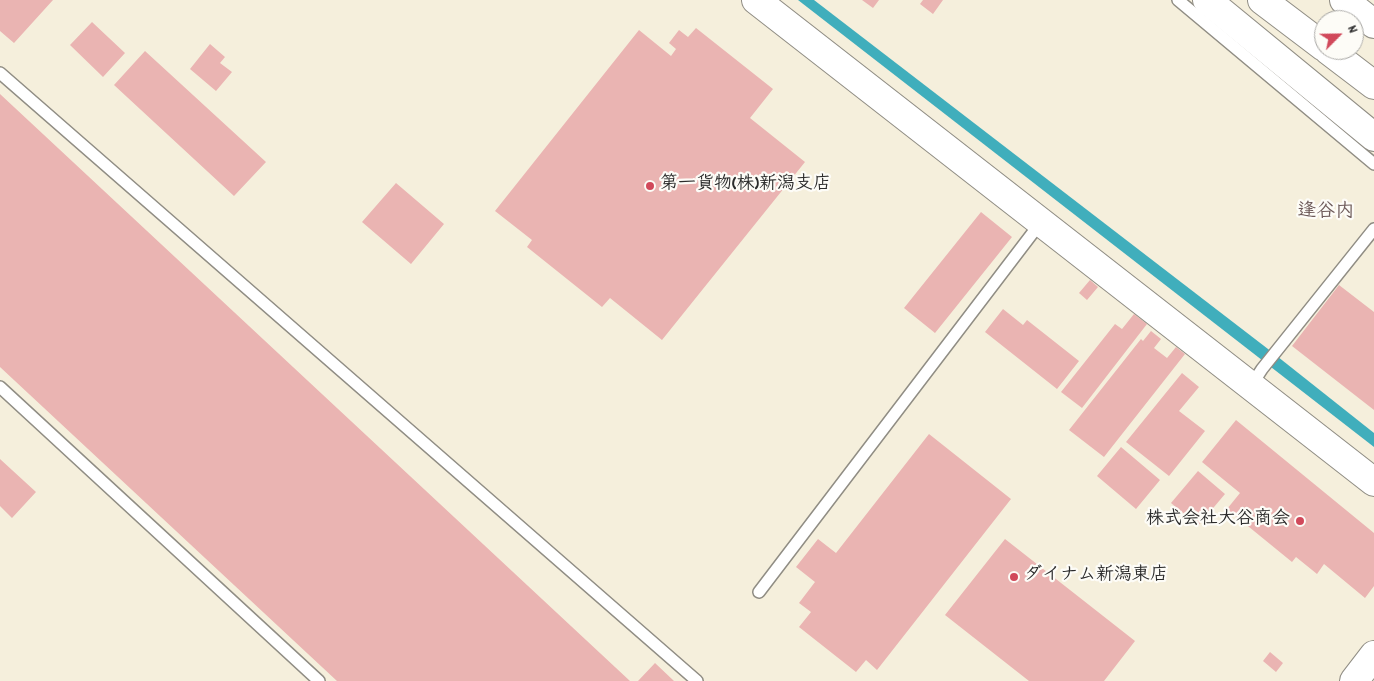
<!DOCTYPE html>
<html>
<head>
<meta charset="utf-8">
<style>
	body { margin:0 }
	#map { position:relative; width:1374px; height:681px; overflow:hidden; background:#f5efdc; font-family:Dekko,sans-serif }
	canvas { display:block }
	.north { position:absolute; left:1314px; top:10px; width:50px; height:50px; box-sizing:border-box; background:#fdfcf7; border:1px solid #a9a8a5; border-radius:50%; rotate:67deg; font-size:14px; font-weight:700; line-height:20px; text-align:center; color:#2b2b2b }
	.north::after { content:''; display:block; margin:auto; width:18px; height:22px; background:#d1495b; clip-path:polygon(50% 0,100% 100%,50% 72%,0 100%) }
</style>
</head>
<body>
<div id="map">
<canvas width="1374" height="681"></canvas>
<div class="north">N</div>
</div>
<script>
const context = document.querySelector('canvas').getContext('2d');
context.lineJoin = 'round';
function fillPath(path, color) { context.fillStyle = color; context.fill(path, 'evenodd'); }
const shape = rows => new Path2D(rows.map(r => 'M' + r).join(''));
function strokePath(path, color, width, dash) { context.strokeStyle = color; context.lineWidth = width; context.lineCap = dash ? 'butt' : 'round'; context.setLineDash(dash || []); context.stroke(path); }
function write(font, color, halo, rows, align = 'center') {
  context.font = font + ' Dekko,"Klee One",sans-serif'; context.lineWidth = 4.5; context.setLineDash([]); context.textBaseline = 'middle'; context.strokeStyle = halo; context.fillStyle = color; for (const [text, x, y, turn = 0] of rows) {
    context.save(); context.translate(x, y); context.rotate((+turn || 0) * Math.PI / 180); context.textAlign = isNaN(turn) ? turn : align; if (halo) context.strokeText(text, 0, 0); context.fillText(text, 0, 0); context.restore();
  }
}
fillPath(shape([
	[798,0,814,0,1268,349,1374,433,1374,447]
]), '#40aebc');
fillPath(shape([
	[0,0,53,0,14,43,0,31],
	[862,0,879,0,873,8],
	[923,0,943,0,933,14,920,4],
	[92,22,125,53,103,77,70,45],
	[696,28,773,89,750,118,805,162,662,340,610,298,602,307,527,247,532,240,495,211,639,30,671,56,676,49,669,43,679,30,688,37],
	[210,44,225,57,220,63,232,72,216,91,190,69],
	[145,51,266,162,234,196,114,85],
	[0,94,630,681,337,681,0,367],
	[396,183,444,224,411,264,362,222],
	[981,212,1012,237,935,333,904,308],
	[1090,280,1098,287,1087,300,1079,293],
	[1339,285,1374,312,1374,410,1292,346],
	[1003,309,1023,325,1027,320,1079,361,1057,389,985,332],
	[1134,314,1147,324,1082,408,1061,392,1115,324,1122,329],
	[1151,331,1161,339,1154,348,1167,358,1176,347,1185,354,1104,457,1069,430,1141,339,1143,341],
	[1182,373,1199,387,1179,411,1205,431,1169,476,1126,442],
	[1236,420,1374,533,1374,586,1365,598,1324,564,1317,574,1296,557,1292,562,1227,509,1240,493,1202,462],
	[929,434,1011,499,877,670,866,660,856,672,799,627,811,612,799,603,815,582,796,567,818,539,836,553],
	[1121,447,1160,480,1136,509,1097,476],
	[0,459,36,492,12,518,0,506],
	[1198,471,1225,494,1198,526,1171,503],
	[1005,539,1135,641,1104,681,1029,681,945,615],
	[1270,652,1283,663,1276,672,1263,661],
	[655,663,674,681,638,681]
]), '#eab4b2');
const lane = shape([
	[1178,0,1374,164],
	[0,73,697,681],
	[1251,386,1262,369,1374,229],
	[0,387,319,681],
	[759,592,1041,222]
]);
const secondary = shape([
	[756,0,1374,482],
	[1354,681,1374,655]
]);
const highway = shape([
	[1207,0,1374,137],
	[1262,0,1324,47],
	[1344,0,1374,24],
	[1328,50,1374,85]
]);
strokePath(lane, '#908d84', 14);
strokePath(secondary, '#908d84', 30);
strokePath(highway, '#908d84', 30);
strokePath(lane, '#fff', 11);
strokePath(secondary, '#fff', 28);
strokePath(highway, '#fff', 28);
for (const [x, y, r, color] of [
	[650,186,5,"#d1495b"],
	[1300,521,5,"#d1495b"],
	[1014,577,5,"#d1495b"]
]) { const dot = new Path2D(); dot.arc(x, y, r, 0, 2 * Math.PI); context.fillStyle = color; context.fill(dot); strokePath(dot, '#fdfcf7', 2); }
write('bold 18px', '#2b2b2b', '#fdfcf7', [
	["第一貨物(株)新潟支店",660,186],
	["株式会社大谷商会",1290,521,"right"],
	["ダイナム新潟東店",1024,577]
], 'left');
write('bold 19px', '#6e5b5a', '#fdfcf7', [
	["逢谷内",1326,213]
]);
</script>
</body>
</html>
